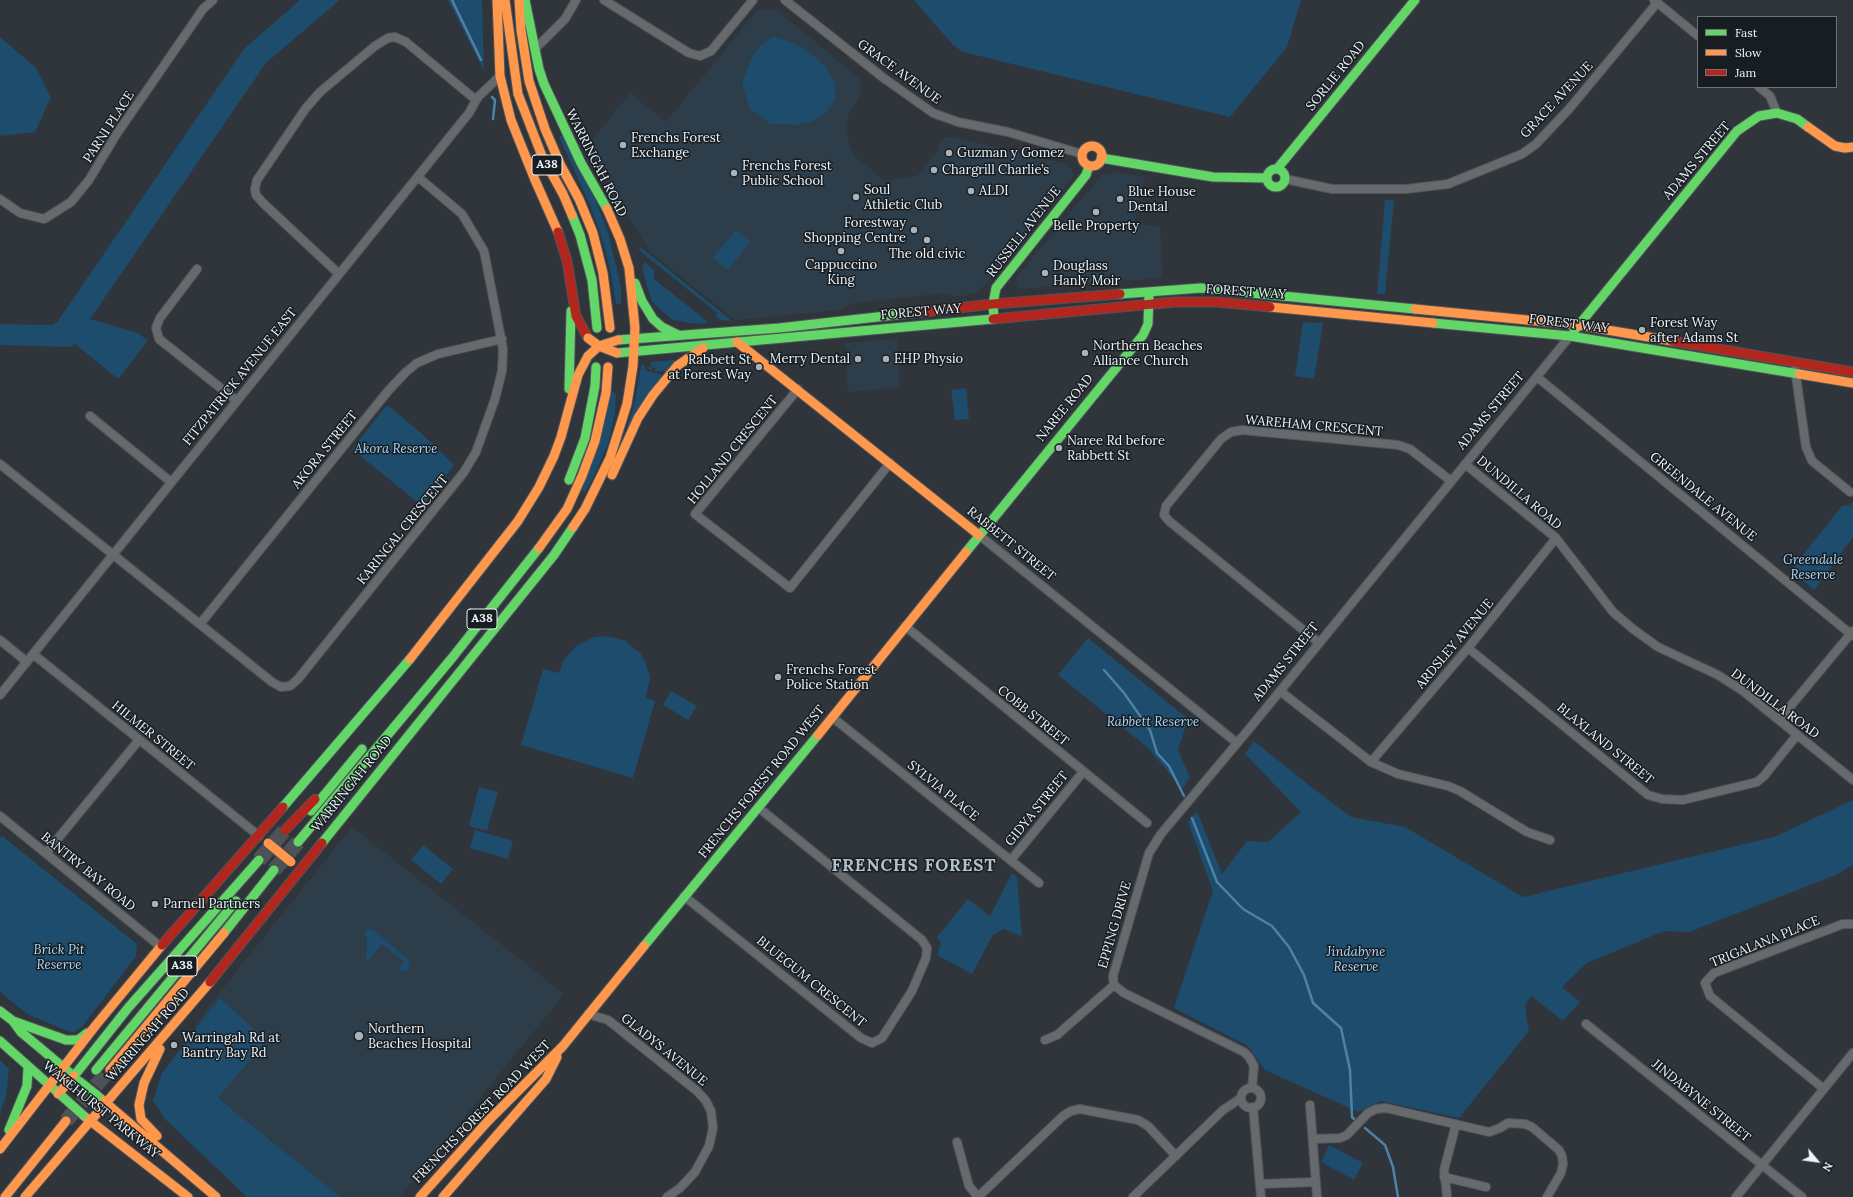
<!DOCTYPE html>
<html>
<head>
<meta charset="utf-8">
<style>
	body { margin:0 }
	#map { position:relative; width:1853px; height:1197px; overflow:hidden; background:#2f353a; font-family:Lora,serif }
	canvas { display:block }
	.legend { position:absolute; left:1697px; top:16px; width:140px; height:72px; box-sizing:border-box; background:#171d21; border:1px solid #6d7378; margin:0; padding:5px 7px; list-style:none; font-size:12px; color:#edf5fb }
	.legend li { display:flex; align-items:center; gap:8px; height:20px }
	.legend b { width:20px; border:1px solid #6d7378 }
	.north { position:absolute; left:1797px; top:1141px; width:40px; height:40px; -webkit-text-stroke:3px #171d21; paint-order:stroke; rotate:119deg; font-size:11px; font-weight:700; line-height:16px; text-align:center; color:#edf5fb }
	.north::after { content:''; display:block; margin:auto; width:14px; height:18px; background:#edf5fb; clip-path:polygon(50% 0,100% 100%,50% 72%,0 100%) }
</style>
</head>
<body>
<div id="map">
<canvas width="1853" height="1197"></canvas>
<ul class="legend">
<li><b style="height:5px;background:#63d668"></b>Fast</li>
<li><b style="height:5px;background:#ff974d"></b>Slow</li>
<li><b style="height:5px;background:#b3261e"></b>Jam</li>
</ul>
<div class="north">N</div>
</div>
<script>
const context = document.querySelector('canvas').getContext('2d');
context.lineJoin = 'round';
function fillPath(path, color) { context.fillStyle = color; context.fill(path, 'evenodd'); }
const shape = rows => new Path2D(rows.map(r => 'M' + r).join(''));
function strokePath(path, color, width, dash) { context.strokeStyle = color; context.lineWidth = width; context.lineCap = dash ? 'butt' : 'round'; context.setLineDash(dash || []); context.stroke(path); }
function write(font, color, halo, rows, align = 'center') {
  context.font = font + ' Lora,serif'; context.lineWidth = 3; context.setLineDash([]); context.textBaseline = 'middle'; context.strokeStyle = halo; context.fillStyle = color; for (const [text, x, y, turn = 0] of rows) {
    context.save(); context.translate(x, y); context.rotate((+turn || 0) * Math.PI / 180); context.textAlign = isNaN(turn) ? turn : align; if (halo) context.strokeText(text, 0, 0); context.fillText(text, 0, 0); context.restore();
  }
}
fillPath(shape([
	[767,8,778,11,859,78,861,89,860,96,849,114,847,125,847,136,850,147,856,157,885,181,917,176,937,151,941,140,946,137,953,137,1069,165,1074,175,985,285,975,293,963,296,954,296,945,293,853,303,839,310,735,320,650,252,612,189,589,144,630,93,666,122,757,11],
	[1115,172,1145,177,1134,223,1160,227,1163,278,1021,289,1017,286,1016,281,1018,275,1102,175],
	[897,339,900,387,848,392,845,343],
	[352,827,564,994,400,1197,341,1197,174,1062,205,1011]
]), '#2d3e4a');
fillPath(shape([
	[300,0,340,0,266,63,90,319,138,333,148,341,118,379,74,343,71,347,0,345,0,324,52,325,58,321,244,49],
	[448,0,482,0,484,71],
	[914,0,1301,0,1287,47,1230,117,963,52,953,45],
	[0,37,36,68,51,97,35,132,0,136],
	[773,37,788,41,803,48,815,57,827,69,833,80,836,94,832,105,825,113,812,121,797,125,771,124,750,109,742,83,752,56,763,43],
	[563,135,595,199,608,232,621,287,621,304,616,304,611,273,601,235,590,205,559,137],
	[1385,200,1394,200,1385,294,1377,294],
	[736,230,750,242,728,270,713,258],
	[639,247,642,248,732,321,721,320,716,317,717,313,647,257,638,248],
	[645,262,654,270,654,279,707,321,706,324,690,323,673,320,657,307,652,301,647,286,642,266],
	[1303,322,1323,323,1314,379,1295,376],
	[675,360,667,371,654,371,656,368,651,367,652,371,648,368,651,365,650,363,651,362],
	[644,364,646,371,660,374,663,376,623,441,635,401,641,366],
	[966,388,969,419,955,420,951,390],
	[612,392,616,393,615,413,608,443,593,478,585,492,582,491],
	[387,405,420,432,454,465,422,506,352,449],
	[1853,502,1853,537,1814,590,1791,570,1842,506,1850,505],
	[604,636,624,640,640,653,645,661,650,677,646,698,655,701,633,778,521,745,543,669,559,673,563,661,576,646,594,637],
	[1088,638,1188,719,1178,750,1190,778,1182,789,1148,748,1058,675],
	[671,691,697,706,688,720,663,705],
	[1254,741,1310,786,1351,817,1405,827,1523,897,1774,837,1853,800,1853,865,1836,875,1689,932,1664,931,1587,963,1562,987,1580,1002,1563,1021,1531,996,1525,1006,1529,1031,1459,1118,1380,1101,1358,1112,1265,1070,1248,1046,1174,1008,1213,891,1188,822,1197,811,1222,874,1247,841,1268,842,1301,812,1245,754],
	[479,787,498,792,487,831,469,826],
	[475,830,513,841,508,859,470,848],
	[2,836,137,944,136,956,82,1027,74,1032,70,1032,27,1014,0,992,0,838],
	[423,845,453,869,441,884,411,860],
	[1012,873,1017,877,1022,937,1004,929,993,935,972,974,937,955,941,942,937,937,968,899,990,916],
	[367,929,373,930,408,959,410,966,407,971,401,971,398,970,404,962,382,944,366,963,367,937,363,937,364,934],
	[220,998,266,1041,218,1098,341,1197,247,1197,166,1120,153,1101,162,1073],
	[0,1060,9,1069,6,1096,0,1114],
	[1329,1145,1363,1163,1354,1180,1321,1162]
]), '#1e4c6c');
strokePath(shape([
	[452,0,481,60],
	[492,97,495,100,493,119],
	[1104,670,1124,693,1150,730,1157,753,1169,766,1184,796],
	[1192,818,1217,882,1243,909,1272,926,1289,947,1304,975,1313,1003,1341,1028,1350,1070,1352,1117,1354,1119],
	[1365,1128,1385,1145,1393,1167,1398,1197]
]), '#4c81a8', 2.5);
strokePath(shape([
	[259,860,285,830],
	[274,870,298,842],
	[66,1121,105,1075]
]), '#4c5257', 15, [15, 8]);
const street = shape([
	[604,0,689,53,700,56,711,51,753,0],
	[785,0,885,79,933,113,958,122,1008,132,1082,154],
	[1654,0,1698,36],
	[535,49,565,19,576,0],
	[1759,87,1770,96,1777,113],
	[1285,179,1332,189,1406,189,1448,184,1522,154,1536,144,1569,109,1657,3],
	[0,199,20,213,44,219,71,202,89,180,116,135,203,9,213,0],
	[197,269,160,318,156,328,159,339,237,401],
	[339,274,263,203,256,195,255,189,257,180,306,108,320,92,375,46,388,38,395,37,406,42,476,100],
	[1795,369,1806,447,1812,461,1850,492],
	[1537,377,1853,636],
	[798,389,695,514,790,588,890,463],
	[90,416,171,482],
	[0,464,272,682,281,687,290,686,298,679,464,472,476,452,495,399,502,371,503,349,484,251,462,214,418,177],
	[1465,464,1556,538,1613,612,1633,629,1658,647,1718,675,1743,691,1853,780],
	[979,535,1237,743],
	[200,624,388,391,406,372,417,363,438,354,502,339],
	[905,626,1147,823],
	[0,640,27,662],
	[1318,642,1169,521,1164,515,1166,506,1221,439,1231,432,1242,430,1398,445,1410,449,1451,481],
	[1468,648,1648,795,1662,799,1683,800,1757,782,1764,776,1797,735],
	[33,654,259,836],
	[1280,691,1371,762,1398,774,1448,786,1460,791,1527,832,1550,840],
	[0,695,469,113,478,97,500,76],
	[832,717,1039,883],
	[1779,720,1853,631],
	[1371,762,1468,648,1556,538],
	[0,816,161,947],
	[46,853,139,740],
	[1011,860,1083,772],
	[684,896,861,1038,872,1043,882,1038,912,991,926,958,927,948,922,940,759,808],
	[588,1014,608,1020,697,1091,706,1101,711,1111,713,1128,709,1146,695,1172,680,1188,667,1197],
	[1586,1024,1802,1197],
	[1045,1040,1057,1035,1114,985],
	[1252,1088,1254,1066,1249,1057,1244,1052,1124,993,1114,985,1113,976,1149,853,1161,834,1254,723,1570,336],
	'1241 1098a10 10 0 1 1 20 0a10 10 0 1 1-20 0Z',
	[1824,1089,1710,996,1705,983,1714,973,1843,924,1853,924],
	[1310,1105,1317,1197],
	[1253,1107,1261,1197],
	[1313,1139,1340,1138,1347,1135,1368,1113,1376,1109,1386,1108,1489,1132,1500,1128,1508,1123,1525,1124,1532,1127,1559,1150,1562,1156,1563,1164,1561,1173,1547,1197],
	[957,1142,969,1186,978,1197],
	[1444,1177,1486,1187],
	[1260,1184,1316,1182],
	[1447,1195,1444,1170,1456,1124],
	[978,1197,1063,1116,1071,1111,1080,1109,1138,1120,1148,1126,1176,1156],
	[1133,1197,1223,1110,1241,1098],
	[1736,1197,1853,1053]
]);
const fast = shape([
	[525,0,539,69,544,84,581,163,607,209],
	[1101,158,1213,177,1267,178],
	'1267 178a9 9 0 1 1 18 0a9 9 0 1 1-18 0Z',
	[1277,169,1415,0],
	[572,215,580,235,592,280,597,328],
	[635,283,642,301,653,319,662,327,678,335],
	[1120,294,1201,288,1415,309],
	[994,319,993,304,996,288,1086,175,1089,166],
	[1433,323,1570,336,1799,374],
	[1574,331,1737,131,1759,116,1777,113,1797,119,1808,127],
	[618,340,779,328,904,314],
	[617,353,993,319],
	[569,389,571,311],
	[569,480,585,438,595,386,596,367],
	[966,552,1143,335,1148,324,1149,295],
	[283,807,410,659],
	[311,811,362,749],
	[298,842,452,658,539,548],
	[322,843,554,555,573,527],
	[224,933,274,870],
	[644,946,818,735],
	[0,1011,13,1021,21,1032,70,1073],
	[13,1021,66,1040,78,1040,87,1033],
	[0,1041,64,1098],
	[96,1070,236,901],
	[74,1076,128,1008,259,860],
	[9,1130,27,1086,28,1067]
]);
const slow = shape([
	[497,0,500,76,511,120,535,180,558,232],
	[505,0,518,94,542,156,563,194,572,215],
	[519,0,521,30,529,81,545,129,561,166,579,199,593,233,603,273,610,328],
	[1808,127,1835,146,1845,148,1853,147],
	'1082 156a10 10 0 1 1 20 0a10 10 0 1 1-20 0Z',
	[1270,307,1433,323],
	[1415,309,1578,325,1672,341],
	[737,342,979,535],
	[1799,374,1853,383],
	[612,475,638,418,653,395,677,366,703,348],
	[573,527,585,509,610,458,627,404,633,366,635,328,629,268,620,239,607,209],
	[539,548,567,509,582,476,595,441,606,393,608,367],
	[410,659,518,521,539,487,554,456,561,437,578,375,588,356],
	[818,735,966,552],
	[110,1070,224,933],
	[58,1094,74,1076],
	[100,1098,216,1197],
	[84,1116,188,1197],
	[157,1136,141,1119,139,1105,144,1083,160,1049],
	[0,1149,96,1025,162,945],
	[5,1197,66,1121],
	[25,1197,210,982],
	[420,1197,488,1121,563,1046,644,946],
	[443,1197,546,1079,557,1057]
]);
const jam = shape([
	[558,232,567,261,576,316,588,338],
	[904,314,993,304,1120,294],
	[993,319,1174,302,1218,302,1270,307],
	[1672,341,1853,372],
	[285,830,315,799],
	[162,945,283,807],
	[210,982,322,843]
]);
strokePath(street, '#4e5458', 10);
strokePath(fast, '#4e5458', 11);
strokePath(slow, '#4e5458', 11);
strokePath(jam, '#4e5458', 11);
strokePath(street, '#666a6d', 8);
strokePath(fast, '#63d668', 9);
strokePath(slow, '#ff974d', 9);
strokePath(jam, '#b3261e', 9);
const fastBridge = shape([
	[79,1081,98,1096],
	[64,1098,83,1115]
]);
const slowBridge = shape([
	[588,338,599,346,617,353],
	[588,356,599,346,618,340],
	[268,843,291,862]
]);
strokePath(fastBridge, '#4e5458', 11, []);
strokePath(slowBridge, '#4e5458', 11, []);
strokePath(fastBridge, '#63d668', 9);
strokePath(slowBridge, '#ff974d', 9);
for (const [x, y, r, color] of [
	[623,145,4,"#aab2b7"],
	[949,153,4,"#aab2b7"],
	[934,170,4,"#aab2b7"],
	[734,173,4,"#aab2b7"],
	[971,191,4,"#aab2b7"],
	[856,197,4,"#aab2b7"],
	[1120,199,4,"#aab2b7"],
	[1096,212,4,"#aab2b7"],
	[914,230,4,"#aab2b7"],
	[927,240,4,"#aab2b7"],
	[841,251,4,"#aab2b7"],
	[1045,273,4,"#aab2b7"],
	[1642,330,4,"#aab2b7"],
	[1085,353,4,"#aab2b7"],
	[858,359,4,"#aab2b7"],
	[886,359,4,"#aab2b7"],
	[759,367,4,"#aab2b7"],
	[1059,448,4,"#aab2b7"],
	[778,677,4,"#aab2b7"],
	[155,904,4,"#aab2b7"],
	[359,1036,5,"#aab2b7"],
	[174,1045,4,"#aab2b7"]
]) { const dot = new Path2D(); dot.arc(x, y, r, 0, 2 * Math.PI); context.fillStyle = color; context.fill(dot); strokePath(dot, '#171d21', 1.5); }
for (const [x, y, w] of [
	[547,165,30],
	[482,619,30],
	[182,966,30]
]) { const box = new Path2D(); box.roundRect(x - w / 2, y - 10, w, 20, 3); context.fillStyle = '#171d21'; context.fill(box); strokePath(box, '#edf5fb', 1); }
write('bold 12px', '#edf5fb', null, [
	["A38",547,165],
	["A38",482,619],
	["A38",182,966]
]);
write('13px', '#edf5fb', '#171d21', [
	["GRACE AVENUE",899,72,36],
	["SORLIE ROAD",1336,76,-51],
	["GRACE AVENUE",1557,100,-47],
	["PARNI PLACE",109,127,-57],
	["ADAMS STREET",1697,161,-50],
	["WARRINGAH ROAD",596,163,63],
	["RUSSELL AVENUE",1024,232,-52],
	["FOREST WAY",1246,292,4],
	["FOREST WAY",921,312,-5],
	["FOREST WAY",1569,324,7],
	["FITZPATRICK AVENUE EAST",240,377,-51],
	["NAREE ROAD",1065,408,-51],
	["ADAMS STREET",1491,411,-50],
	["WAREHAM CRESCENT",1314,426,5],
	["AKORA STREET",325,450,-51],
	["HOLLAND CRESCENT",733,450,-51],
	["DUNDILLA ROAD",1519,493,40],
	["GREENDALE AVENUE",1703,497,39],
	["KARINGAL CRESCENT",403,530,-51],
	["RABBETT STREET",1011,544,39],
	["ARDSLEY AVENUE",1455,644,-50],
	["ADAMS STREET",1286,662,-51],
	["DUNDILLA ROAD",1775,704,37],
	["COBB STREET",1033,716,39],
	["HILMER STREET",153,736,39],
	["BLAXLAND STREET",1605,744,39],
	["FRENCHS FOREST ROAD WEST",762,782,-51],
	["WARRINGAH ROAD",352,784,-51],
	["SYLVIA PLACE",943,791,39],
	["GIDYA STREET",1037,809,-51],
	["BANTRY BAY ROAD",88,872,39],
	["EPPING DRIVE",1115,925,-74],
	["TRIGALANA PLACE",1765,942,-22],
	["BLUEGUM CRESCENT",811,982,39],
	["WARRINGAH ROAD",148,1035,-49],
	["GLADYS AVENUE",664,1050,39],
	["JINDABYNE STREET",1701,1101,39],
	["WAKEHURST PARKWAY",101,1110,39],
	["FRENCHS FOREST ROAD WEST",482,1112,-46]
]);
write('13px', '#edf5fb', '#171d21', [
	["Frenchs Forest",631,138],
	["Exchange",631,153],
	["Guzman y Gomez",957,153],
	["Frenchs Forest",742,166],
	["Public School",742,181],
	["Chargrill Charlie’s",942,170],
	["Soul",864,190],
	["Athletic Club",864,205],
	["ALDI",979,191],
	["Blue House",1128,192],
	["Dental",1128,207],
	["Forestway",906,223,"right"],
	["Shopping Centre",906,238,"right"],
	["Belle Property",1096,226,"center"],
	["The old civic",927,254,"center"],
	["Cappuccino",841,265,"center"],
	["King",841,280,"center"],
	["Douglass",1053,266],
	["Hanly Moir",1053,281],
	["Forest Way",1650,323],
	["after Adams St",1650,338],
	["Northern Beaches",1093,346],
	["Alliance Church",1093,361],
	["Merry Dental",850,359,"right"],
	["EHP Physio",894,359],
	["Rabbett St",751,360,"right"],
	["at Forest Way",751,375,"right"],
	["Naree Rd before",1067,441],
	["Rabbett St",1067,456],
	["Frenchs Forest",786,670],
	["Police Station",786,685],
	["Parnell Partners",163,904],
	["Northern",368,1029],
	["Beaches Hospital",368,1044],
	["Warringah Rd at",182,1038],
	["Bantry Bay Rd",182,1053]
], 'left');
write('italic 13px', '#a9d8fd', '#171d21', [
	["Akora Reserve",396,449],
	["Greendale",1813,560],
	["Reserve",1813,575],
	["Rabbett Reserve",1153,722],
	["Brick Pit",59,950],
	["Reserve",59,965],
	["Jindabyne",1356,952],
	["Reserve",1356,967]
]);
context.letterSpacing = '1px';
write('bold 17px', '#b4c2ce', '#171d21', [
	["FRENCHS FOREST",914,866]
]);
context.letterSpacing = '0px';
</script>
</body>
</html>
